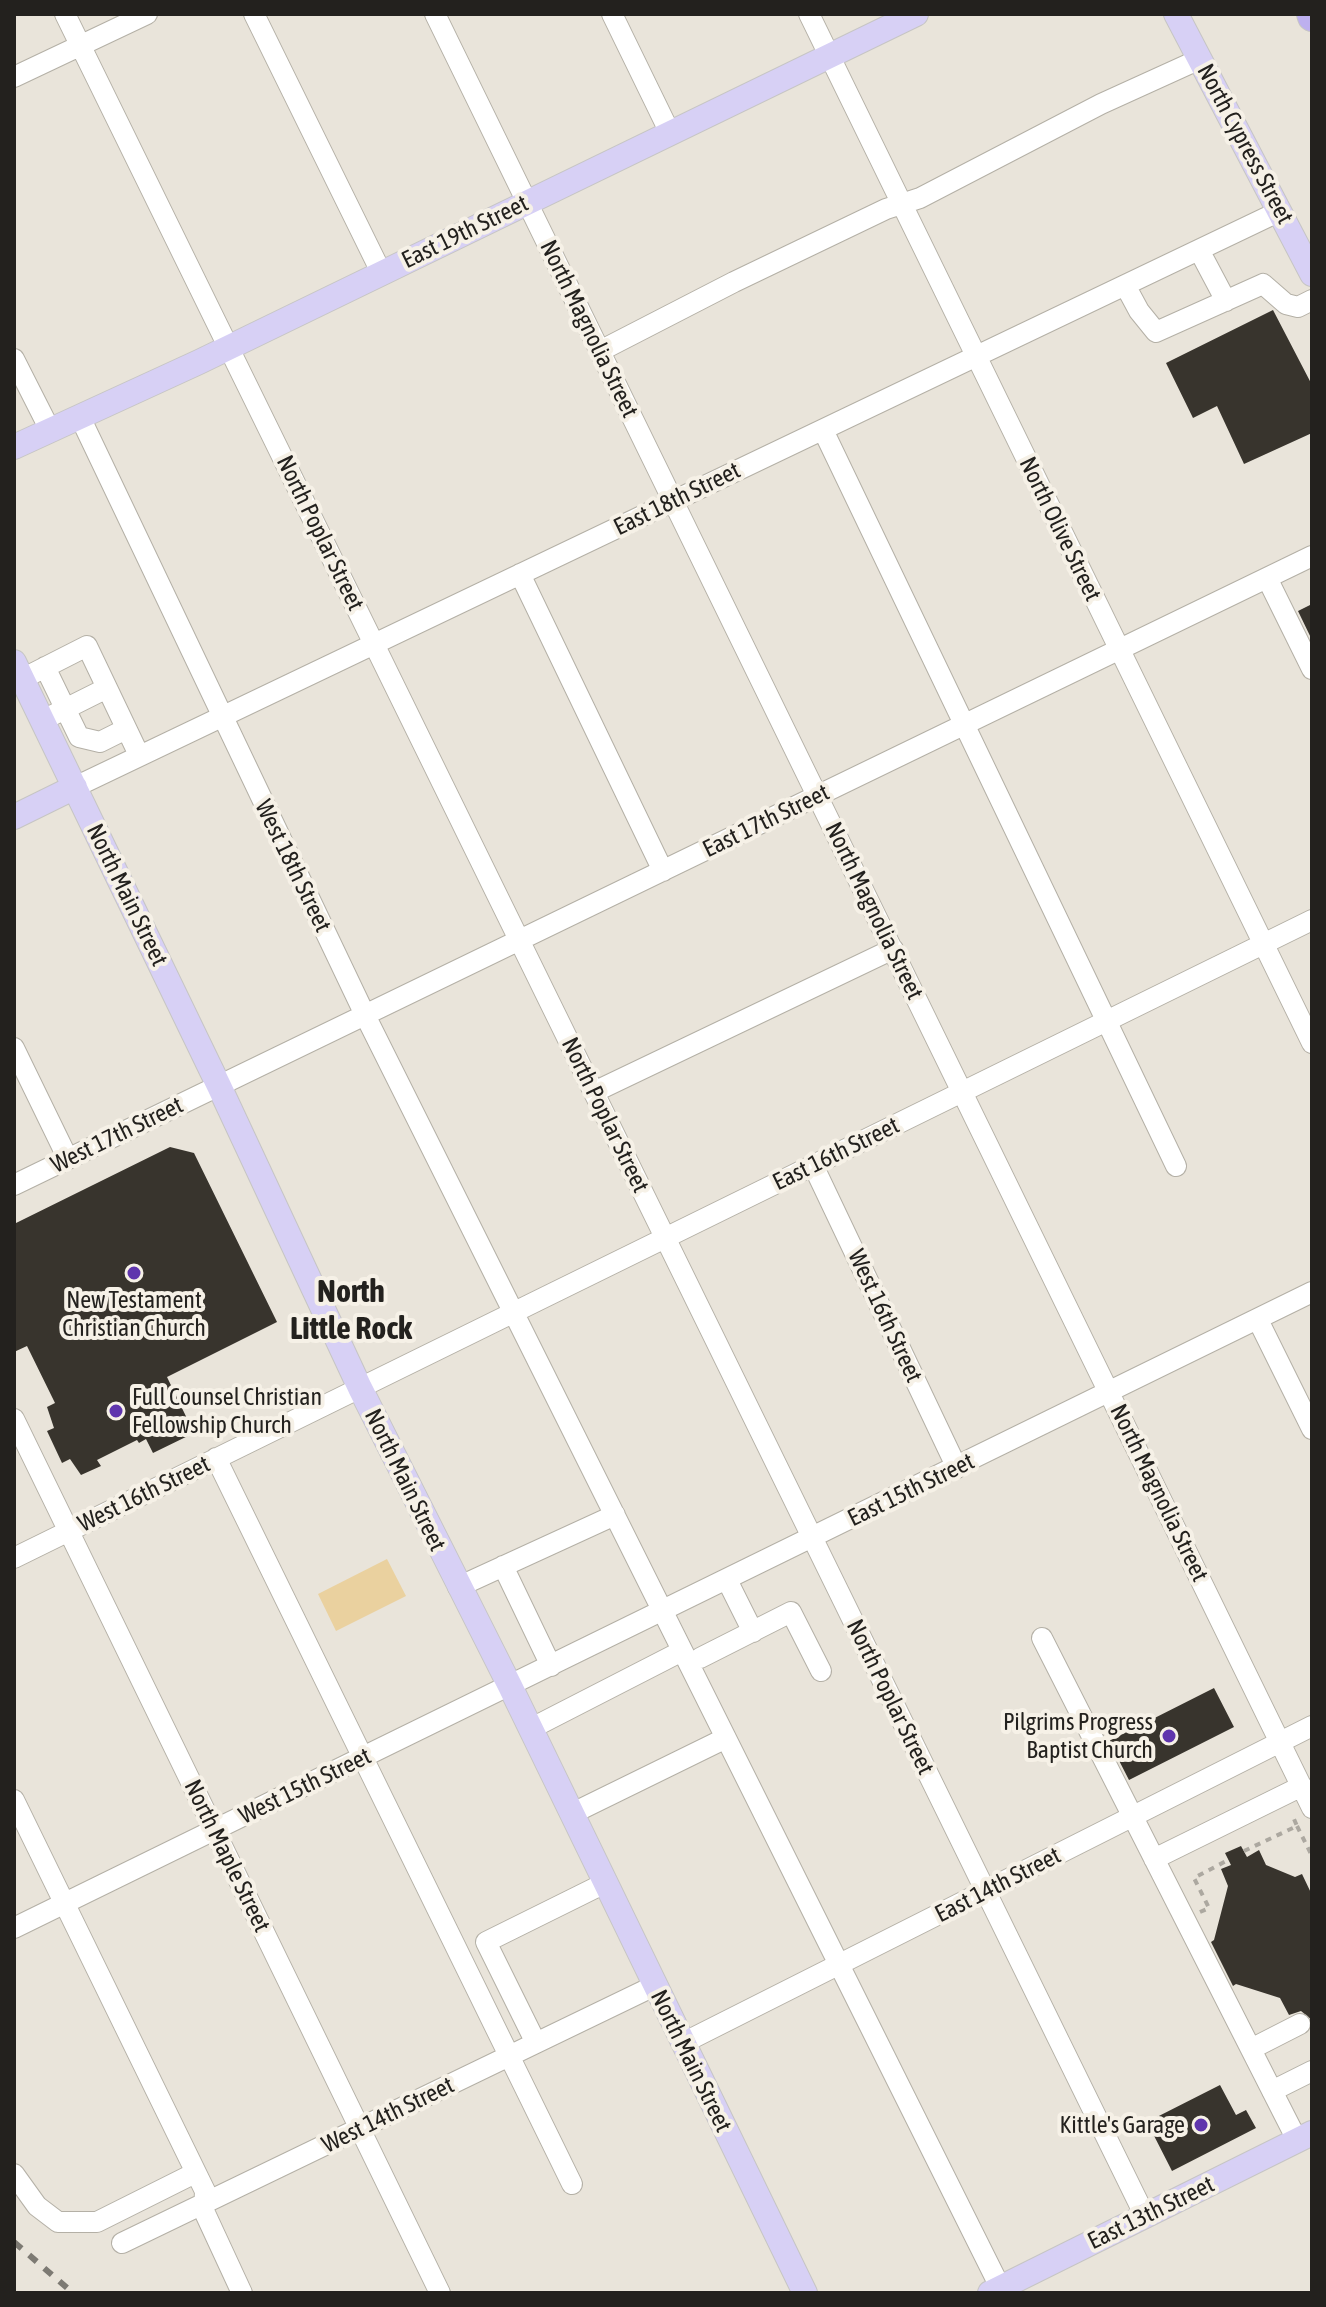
<!DOCTYPE html>
<html>
<head>
<meta charset="utf-8">
<style>
	body { margin:0 }
	#map { position:relative; width:1326px; height:2307px; overflow:hidden; background:#e9e4da; font-family:"Asap Condensed",sans-serif }
	canvas { display:block }
	.frame { position:absolute; inset:0; border:16px solid #23211e; pointer-events:none }
</style>
</head>
<body>
<div id="map">
<canvas width="1326" height="2307"></canvas>
<div class="frame"></div>
</div>
<script>
const context = document.querySelector('canvas').getContext('2d');
context.lineJoin = 'round';
function fillPath(path, color) { context.fillStyle = color; context.fill(path, 'evenodd'); }
const shape = rows => new Path2D(rows.map(r => 'M' + r).join(''));
function strokePath(path, color, width, dash) { context.strokeStyle = color; context.lineWidth = width; context.lineCap = dash ? 'butt' : 'round'; context.setLineDash(dash || []); context.stroke(path); }
function write(font, color, halo, rows, align = 'center') {
  context.font = font + ' "Asap Condensed",sans-serif'; context.lineWidth = 8; context.setLineDash([]); context.textBaseline = 'middle'; context.strokeStyle = halo; context.fillStyle = color; for (const [text, x, y, turn = 0] of rows) {
    context.save(); context.translate(x, y); context.rotate((+turn || 0) * Math.PI / 180); context.textAlign = isNaN(turn) ? turn : align; if (halo) context.strokeText(text, 0, 0); context.fillText(text, 0, 0); context.restore();
  }
}
fillPath(shape([
	[387,1559,406,1596,336,1631,318,1594]
]), '#ead19f');
fillPath(shape([
	[1273,310,1312,385,1312,433,1244,464,1217,406,1193,418,1166,363],
	[1312,604,1312,640,1298,611],
	[170,1147,194,1153,277,1322,167,1377,194,1433,153,1453,146,1439,139,1443,137,1440,97,1460,101,1466,81,1475,70,1459,62,1463,47,1431,54,1428,47,1407,55,1403,27,1346,14,1352,14,1224],
	[1214,1688,1234,1727,1129,1780,1109,1741],
	[1241,1846,1247,1857,1259,1850,1266,1865,1295,1877,1302,1874,1312,1895,1312,2020,1301,2011,1289,2015,1280,1998,1236,1984,1233,1986,1211,1942,1214,1940,1228,1886,1221,1869,1231,1865,1225,1853],
	[1220,2085,1236,2115,1246,2110,1256,2128,1172,2171,1147,2122]
]), '#38342d');
const minor = shape([
	[65,14,1145,2216],
	[254,14,381,272],
	[435,14,1312,1808],
	[612,14,670,133],
	[809,14,1312,1043],
	[14,77,147,14],
	[1199,250,1226,301],
	[1125,285,1139,311,1156,332,1263,284,1286,304,1298,307,1312,300],
	[600,351,734,282,886,209,920,198,1101,104,1200,59],
	[14,359,50,430],
	[80,417,365,1015,1003,2293],
	[823,430,1176,1166],
	[520,574,663,871],
	[1267,578,1312,669],
	[45,667,79,737,100,742,126,729],
	[22,679,87,646,139,755],
	[53,715,107,688],
	[75,787,1280,211],
	[14,1048,68,1159],
	[594,1092,893,949],
	[813,1165,957,1468],
	[14,1185,1312,556],
	[1258,1320,1312,1429],
	[14,1419,440,2293],
	[216,1458,572,2184],
	[14,1558,1312,920],
	[503,1566,551,1666],
	[727,1580,753,1632],
	[458,1587,615,1515],
	[1042,1638,1297,2140],
	[700,1658,791,1612,821,1671],
	[530,1729,682,1651],
	[14,1800,205,2191,204,2211,242,2293],
	[571,1814,726,1738],
	[1154,1859,1302,1786],
	[14,1928,1312,1292],
	[536,2043,486,1942,605,1883],
	[683,2043,1312,1726],
	[1251,2049,1300,2024],
	[1272,2091,1312,2071],
	[14,2174,37,2206,58,2222,97,2222,195,2173],
	[122,2243,654,1986]
]);
const major = shape([
	[1176,14,1312,274],
	[14,447,199,362,916,14],
	[14,662,219,1086,360,1388,510,1686,805,2293],
	[14,817,75,787],
	[990,2293,1312,2133]
]);
const highway = shape([
	[1311,14,1312,17]
]);
strokePath(minor, '#b4b0a6', 22);
strokePath(major, '#c6c5c4', 26);
strokePath(highway, '#c6c5c4', 30);
strokePath(shape([
	[1297,1826,1312,1856],
	[1244,1851,1297,1826,1294,1819],
	[1200,1912,1209,1908,1194,1878,1228,1860]
]), '#aca8a0', 4, [6, 6]);
strokePath(minor, '#fff', 20);
strokePath(major, '#d7d0f5', 24);
strokePath(highway, '#bdb0ef', 28);
strokePath(shape([
	[14,2242,73,2293]
]), '#7d7a73', 6, [10, 10]);
for (const [x, y, r, color] of [
	[134,1273,8,"#5f35ad"],
	[116,1411,8,"#5f35ad"],
	[1169,1736,8,"#5f35ad"],
	[1201,2125,8,"#5f35ad"]
]) { const dot = new Path2D(); dot.arc(x, y, r, 0, 2 * Math.PI); context.fillStyle = color; context.fill(dot); strokePath(dot, '#f6f1e7', 3); }
write('24px', '#23211e', '#f6f1e7', [
	["North Cypress Street",1245,144,62],
	["East 19th Street",465,232,-26],
	["North Magnolia Street",589,329,64],
	["East 18th Street",677,499,-26],
	["North Olive Street",1060,529,64],
	["North Poplar Street",320,533,64],
	["East 17th Street",766,821,-26],
	["West 18th Street",293,866,64],
	["North Main Street",127,895,64],
	["North Magnolia Street",874,911,64],
	["North Poplar Street",605,1115,64],
	["West 17th Street",117,1135,-26],
	["East 16th Street",836,1154,-26],
	["West 16th Street",885,1316,65],
	["North Main Street",405,1480,64],
	["East 15th Street",911,1490,-26],
	["North Magnolia Street",1159,1493,64],
	["West 16th Street",144,1494,-26],
	["North Poplar Street",890,1697,64],
	["West 15th Street",305,1786,-26],
	["North Maple Street",227,1856,64],
	["East 14th Street",998,1885,-27],
	["North Main Street",691,2061,64],
	["West 14th Street",388,2115,-26],
	["East 13th Street",1151,2213,-26]
]);
write('24px', '#23211e', '#f6f1e7', [
	["New Testament",134,1300,"center"],
	["Christian Church",134,1328,"center"],
	["Full Counsel Christian",132,1397,"left"],
	["Fellowship Church",132,1425,"left"],
	["Pilgrims Progress",1153,1722],
	["Baptist Church",1153,1750],
	["Kittle's Garage",1185,2125]
], 'right');
write('bold 32px', '#23211e', '#f6f1e7', [
	["North",351,1292],
	["Little Rock",351,1329]
]);
</script>
</body>
</html>
